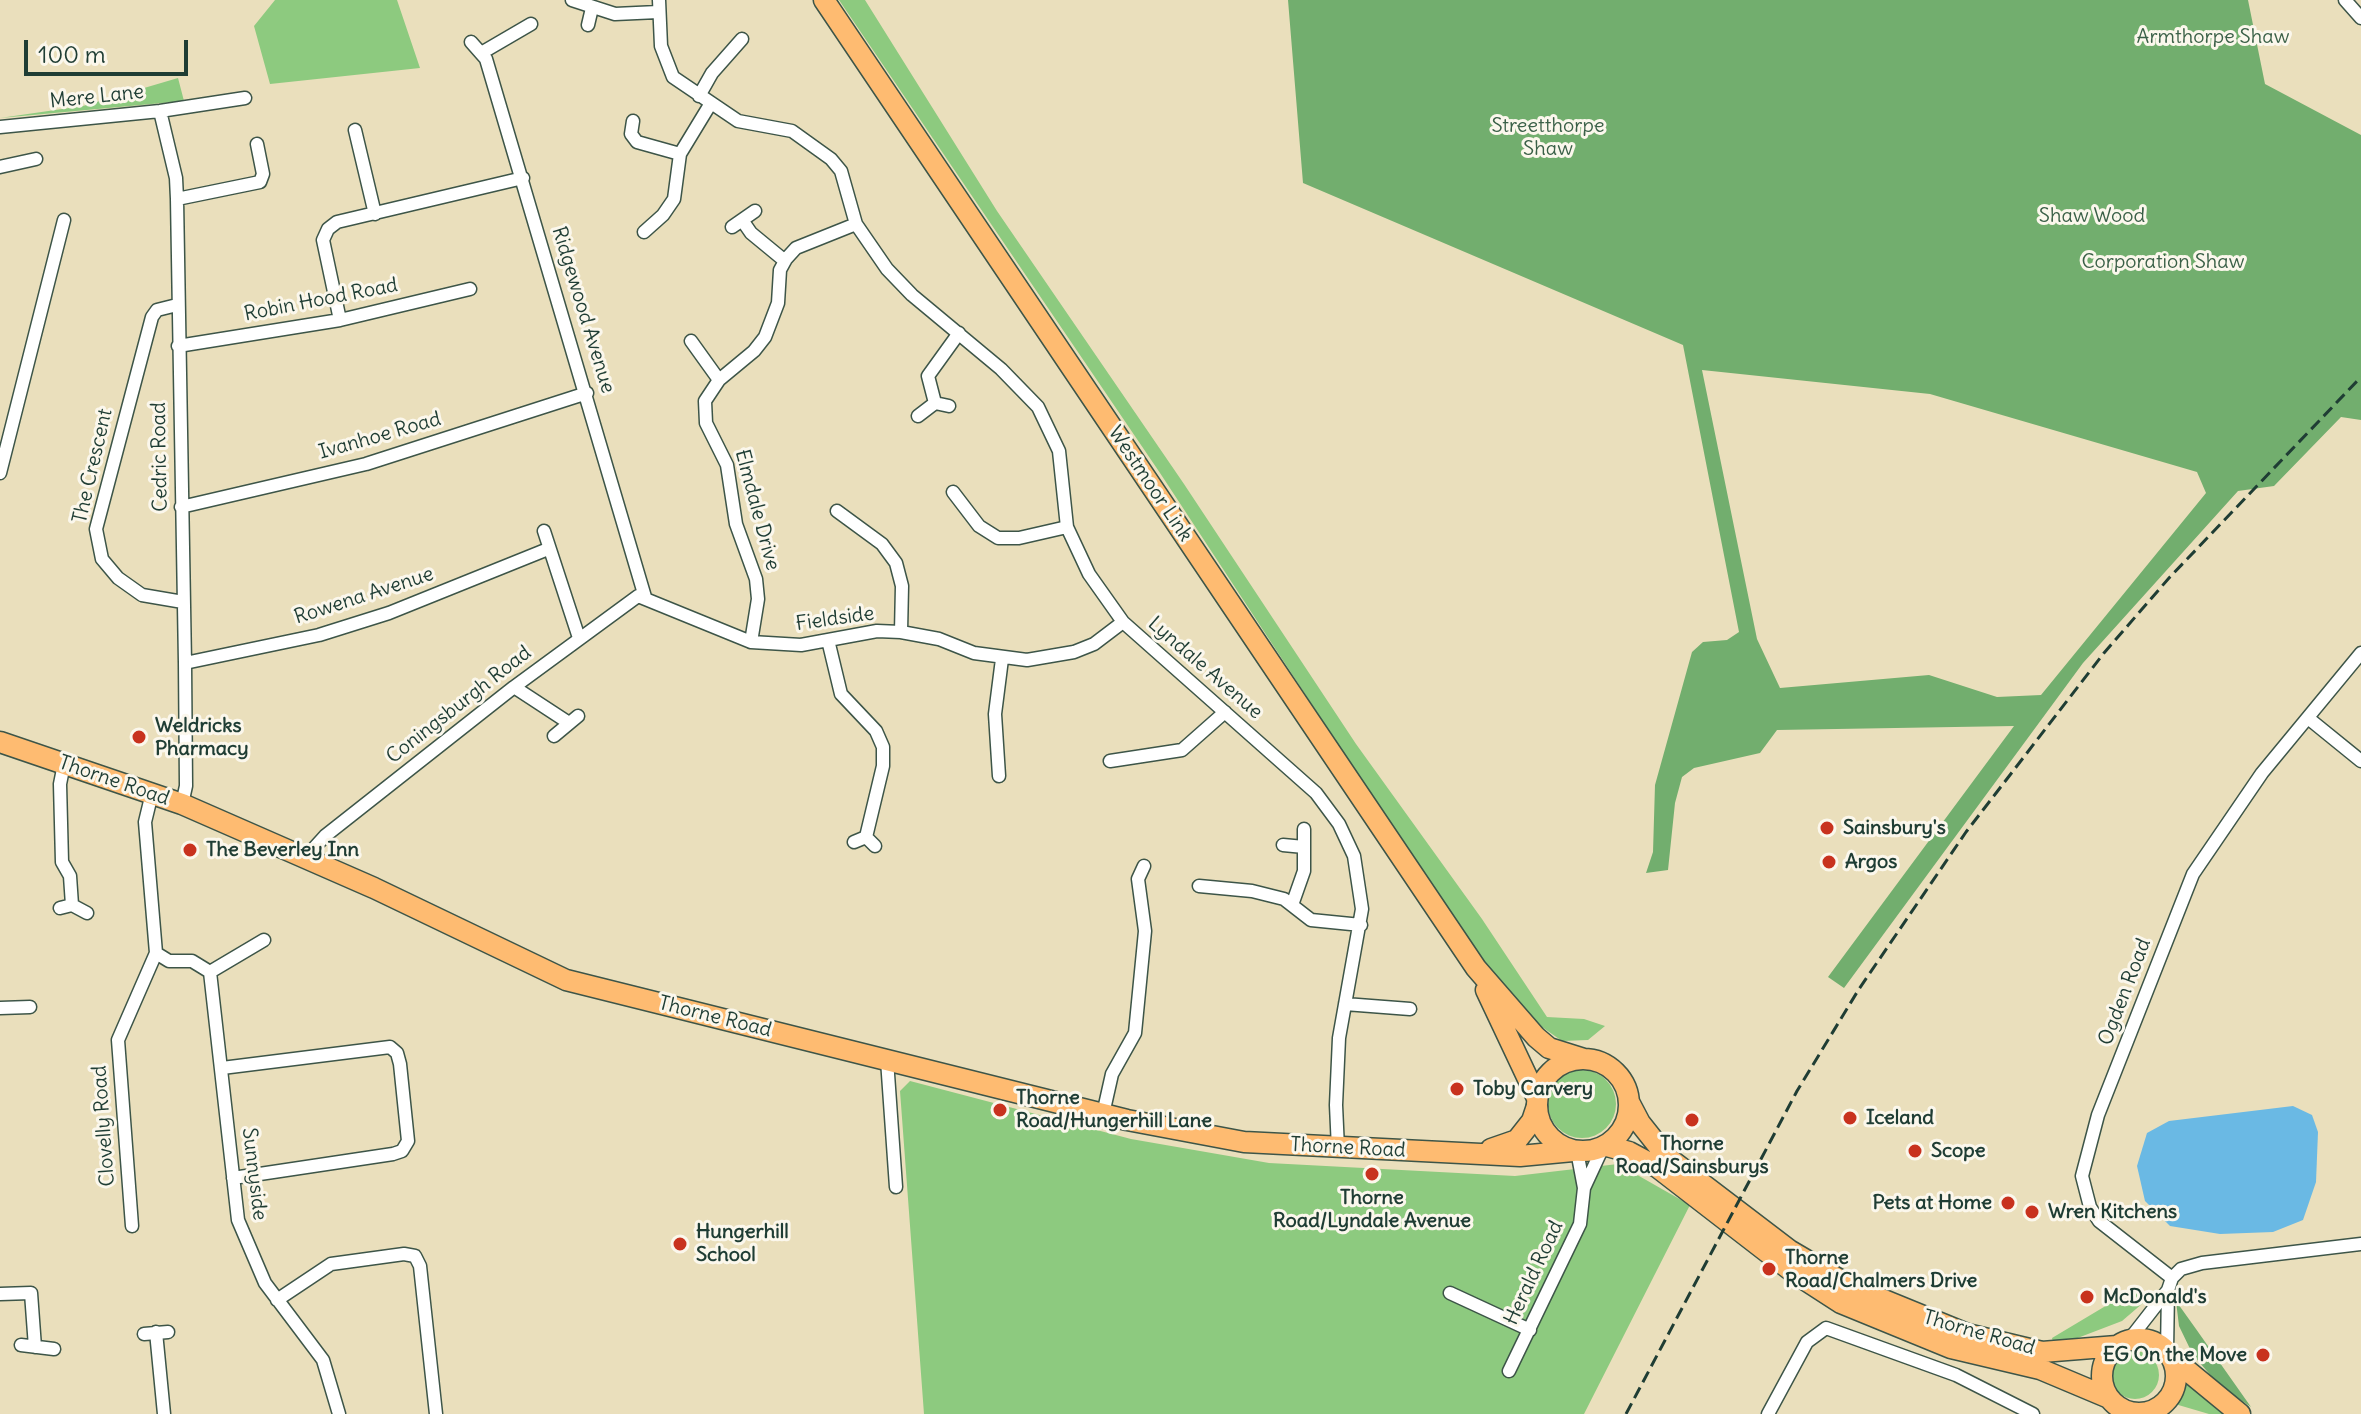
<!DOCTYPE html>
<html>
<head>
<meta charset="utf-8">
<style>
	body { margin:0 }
	#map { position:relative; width:2361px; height:1414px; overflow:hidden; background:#eadfbc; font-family:Delius,sans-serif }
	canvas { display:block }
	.scale { position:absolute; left:24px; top:40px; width:164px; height:36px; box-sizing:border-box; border:4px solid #1f3d34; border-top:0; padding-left:10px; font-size:24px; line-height:28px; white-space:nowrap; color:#1f3d34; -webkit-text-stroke:6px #fbf7ec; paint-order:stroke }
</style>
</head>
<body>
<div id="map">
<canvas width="2361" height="1414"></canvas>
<div class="scale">100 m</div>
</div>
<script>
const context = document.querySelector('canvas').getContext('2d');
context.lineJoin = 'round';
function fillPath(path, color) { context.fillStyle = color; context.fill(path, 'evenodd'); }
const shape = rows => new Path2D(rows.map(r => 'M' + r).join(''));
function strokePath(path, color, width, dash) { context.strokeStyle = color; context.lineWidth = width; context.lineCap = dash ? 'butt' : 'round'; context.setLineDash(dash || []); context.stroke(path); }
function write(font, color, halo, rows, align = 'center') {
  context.font = font + ' Delius,sans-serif'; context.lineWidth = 6; context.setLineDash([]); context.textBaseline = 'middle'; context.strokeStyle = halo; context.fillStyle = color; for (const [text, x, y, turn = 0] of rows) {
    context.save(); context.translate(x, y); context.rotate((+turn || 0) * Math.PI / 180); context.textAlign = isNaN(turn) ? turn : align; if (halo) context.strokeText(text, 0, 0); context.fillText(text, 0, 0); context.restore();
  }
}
fillPath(shape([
	[275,0,397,0,420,68,270,84,254,26],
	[839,0,865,0,997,211,1184,484,1356,744,1482,919,1547,1017,1584,1019,1605,1026,1588,1040,1562,1041,1532,1020,1479,959,1160,473],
	[178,78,184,101,0,118,83,106],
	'1548 1104a34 34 0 1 1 68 0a34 34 0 1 1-68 0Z',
	[910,1081,1131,1139,1269,1163,1515,1176,1618,1164,1690,1205,1584,1414,924,1414,900,1091],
	[2134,1289,2150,1297,2122,1321,2054,1347,2052,1338],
	'2111 1375a24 24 0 1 1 48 0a24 24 0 1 1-48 0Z',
	[2184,1376,2229,1414,2209,1414,2175,1404]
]), '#8dca7f');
fillPath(shape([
	[1288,0,2248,0,2265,84,2361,135,2361,420,2341,417,2274,486,2238,491,2083,663,1844,988,1828,977,2014,726,1777,730,1760,753,1694,768,1682,777,1675,803,1668,870,1646,873,1653,852,1655,785,1692,652,1703,642,1727,640,1739,632,1683,345,1303,183],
	[1702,370,1930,394,2197,472,2206,493,2041,695,1997,697,1929,675,1780,688,1757,639],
	[2176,1301,2196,1329,2251,1407,2219,1385,2193,1355,2179,1326]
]), '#72ae6e');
fillPath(shape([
	[2293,1106,2312,1115,2318,1132,2316,1182,2303,1220,2273,1232,2220,1234,2170,1226,2145,1201,2137,1166,2147,1133,2169,1121]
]), '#6ab9e4');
const minor = shape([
	[572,0,615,14,658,12],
	[659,0,661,46,673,77,738,121,792,131,831,159,841,171,856,224,887,269,912,295,1001,369,1038,407,1059,451,1067,527,1089,574,1123,622,1316,793,1339,824,1354,856,1362,909,1339,1038,1336,1105,1338,1149],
	[2345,0,2361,18],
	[588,25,592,8],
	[471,42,486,59,645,597],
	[483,52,531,24],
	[699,96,712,73,742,39],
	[160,111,176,178,177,199,185,663,186,786,182,804],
	[633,121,631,134,637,142,680,154],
	[0,127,160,111,245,98],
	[355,130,375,214],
	[0,167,36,159],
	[177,199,260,182,263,174,257,144],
	[742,220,751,233,785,261],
	[732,227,755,211],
	[644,232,663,215,674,199,680,154,711,103],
	[177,305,157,310,152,317,96,529,102,559,118,578,142,595,183,602],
	[340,320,323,240,328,229,337,222,523,178],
	[691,341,719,380],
	[178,346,340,320,470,289],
	[935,403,928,376,959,333],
	[918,416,935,403,949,406],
	[0,473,64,220],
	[953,492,979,526,998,538,1019,538,1067,527],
	[181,507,366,464,587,393],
	[837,511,882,544,896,563,902,586,901,632],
	[544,531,579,638],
	[828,640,841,694,876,731,883,747,883,766,866,837],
	[751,642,758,599,756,579,736,524,727,465,706,423,705,401,719,380,754,351,765,337,778,303,780,270,786,259,796,248,856,224],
	[185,663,319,635,389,613,548,549],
	[514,687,569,723],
	[2308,718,2361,761],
	[554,736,578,716],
	[1110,761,1182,750,1225,712],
	[64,764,60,784,62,862,70,876,72,905],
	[999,776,995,714,1002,659],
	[854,842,866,837,875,846],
	[1283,845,1304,847],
	[305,858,325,836,514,687,638,596,751,642,801,645,877,631,901,632,939,639,974,653,1027,660,1074,652,1094,644,1123,622],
	[1199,886,1252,891,1284,899,1311,920,1361,925],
	[1292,905,1304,871,1304,829],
	[60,908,72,905,87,913],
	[156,953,169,961,192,961,210,972,238,1220,265,1283,323,1360,339,1414],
	[210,972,264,940],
	[1345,1004,1410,1009],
	[0,1008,30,1007],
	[887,1060,896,1187],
	[222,1068,390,1047,397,1053,400,1064,408,1141,402,1151,393,1154,233,1178],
	[1103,1114,1112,1074,1135,1033,1145,931,1138,879,1144,866],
	[1584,1188,1603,1147],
	[132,1226,118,1040,156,953,145,822,152,793],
	[2172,1278,2181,1269,2202,1263,2361,1244],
	[1450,1293,1530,1330],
	[0,1294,31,1293,35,1347],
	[277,1300,331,1264,404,1254,415,1256,420,1266,436,1414],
	[156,1332,164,1414],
	[144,1334,168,1332],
	[2129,1340,2168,1290,2172,1278,2099,1221,2090,1207,2082,1176,2098,1115,2193,874,2262,773,2361,653],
	[21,1345,54,1349],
	[2167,1352,2168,1290],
	[1509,1371,1580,1224,1584,1188,1577,1151],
	[1768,1414,1807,1342,1826,1328,1956,1375,2033,1414]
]);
const primary = shape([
	[0,742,182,804,374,888,566,980,1127,1120,1244,1142,1520,1156,1573,1151],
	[1491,1149,1517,1140,1532,1121,1537,1106]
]);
const trunk = shape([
	[824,0,1476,968,1536,1037,1549,1048,1584,1059],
	[1486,990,1537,1098],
	'1537 1105a46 46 0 1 1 92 0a46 46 0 1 1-92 0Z',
	[1629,1102,1640,1123,1667,1157,1789,1250,1852,1287,1967,1334,2042,1352,2117,1346],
	[1607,1146,1629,1152,1657,1167,1793,1272,1841,1303,1951,1348,2040,1369,2109,1398],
	'2102 1376a37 37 0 1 1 74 0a37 37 0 1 1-74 0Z',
	[2172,1358,2240,1414]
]);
strokePath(minor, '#3d5548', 15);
strokePath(primary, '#3d5548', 23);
strokePath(trunk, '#3d5548', 23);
strokePath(minor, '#fff', 12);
strokePath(primary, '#febb71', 20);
strokePath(trunk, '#febb71', 20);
strokePath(shape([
	[1626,1414,1797,1091,1859,989,1966,832,2104,653,2169,578,2361,377]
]), '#1f3d34', 3, [12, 6]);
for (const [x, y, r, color] of [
	[139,737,8,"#c8321e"],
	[1827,828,8,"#c8321e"],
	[190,850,8,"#c8321e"],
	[1829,862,8,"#c8321e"],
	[1457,1089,8,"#c8321e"],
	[1000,1110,8,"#c8321e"],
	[1850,1118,8,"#c8321e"],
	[1692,1120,8,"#c8321e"],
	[1915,1151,8,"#c8321e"],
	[1372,1174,8,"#c8321e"],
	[2008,1203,8,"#c8321e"],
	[2032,1212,8,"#c8321e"],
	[680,1244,8,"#c8321e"],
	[1769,1269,8,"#c8321e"],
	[2087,1297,8,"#c8321e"],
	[2263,1355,8,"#c8321e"]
]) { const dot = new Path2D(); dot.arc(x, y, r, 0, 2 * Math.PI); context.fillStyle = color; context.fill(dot); strokePath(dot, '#fbf7ec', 3); }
write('20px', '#3a6047', '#fbf7ec', [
	["Armthorpe Shaw",2213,37],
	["Streetthorpe",1548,126],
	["Shaw",1548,149],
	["Shaw Wood",2092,216],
	["Corporation Shaw",2163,262]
]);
write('20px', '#1f3d34', '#fbf7ec', [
	["Mere Lane",97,97,-6],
	["Robin Hood Road",321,300,-11],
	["Ridgewood Avenue",583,310,73],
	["Ivanhoe Road",380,436,-16],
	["Cedric Road",160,457,-91],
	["The Crescent",93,466,-77],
	["Westmoor Link",1150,484,56],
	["Elmdale Drive",757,510,75],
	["Rowena Avenue",364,596,-18],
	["Fieldside",835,619,-8],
	["Lyndale Avenue",1205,668,41],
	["Coningsburgh Road",459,705,-38],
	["Thorne Road",114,781,19],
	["Ogden Road",2125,992,-69],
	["Thorne Road",715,1017,14],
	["Clovelly Road",104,1126,-94],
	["Thorne Road",1348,1148,3],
	["Sunnyside",254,1174,83],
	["Herald Road",1534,1273,-65],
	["Thorne Road",1979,1333,16]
]);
write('bold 20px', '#1f3d34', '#fbf7ec', [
	["Weldricks",155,726],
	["Pharmacy",155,749],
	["Sainsbury's",1843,828],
	["The Beverley Inn",206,850],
	["Argos",1845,862],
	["Toby Carvery",1473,1089],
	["Thorne",1016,1098],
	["Road/Hungerhill Lane",1016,1121],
	["Iceland",1866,1118],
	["Thorne",1692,1144,"center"],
	["Road/Sainsburys",1692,1167,"center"],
	["Scope",1931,1151],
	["Thorne",1372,1198,"center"],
	["Road/Lyndale Avenue",1372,1221,"center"],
	["Pets at Home",1992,1203,"right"],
	["Wren Kitchens",2048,1212],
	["Hungerhill",696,1232],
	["School",696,1255],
	["Thorne",1785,1258],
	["Road/Chalmers Drive",1785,1281],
	["McDonald's",2103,1297],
	["EG On the Move",2247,1355,"right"]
], 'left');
</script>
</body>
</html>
